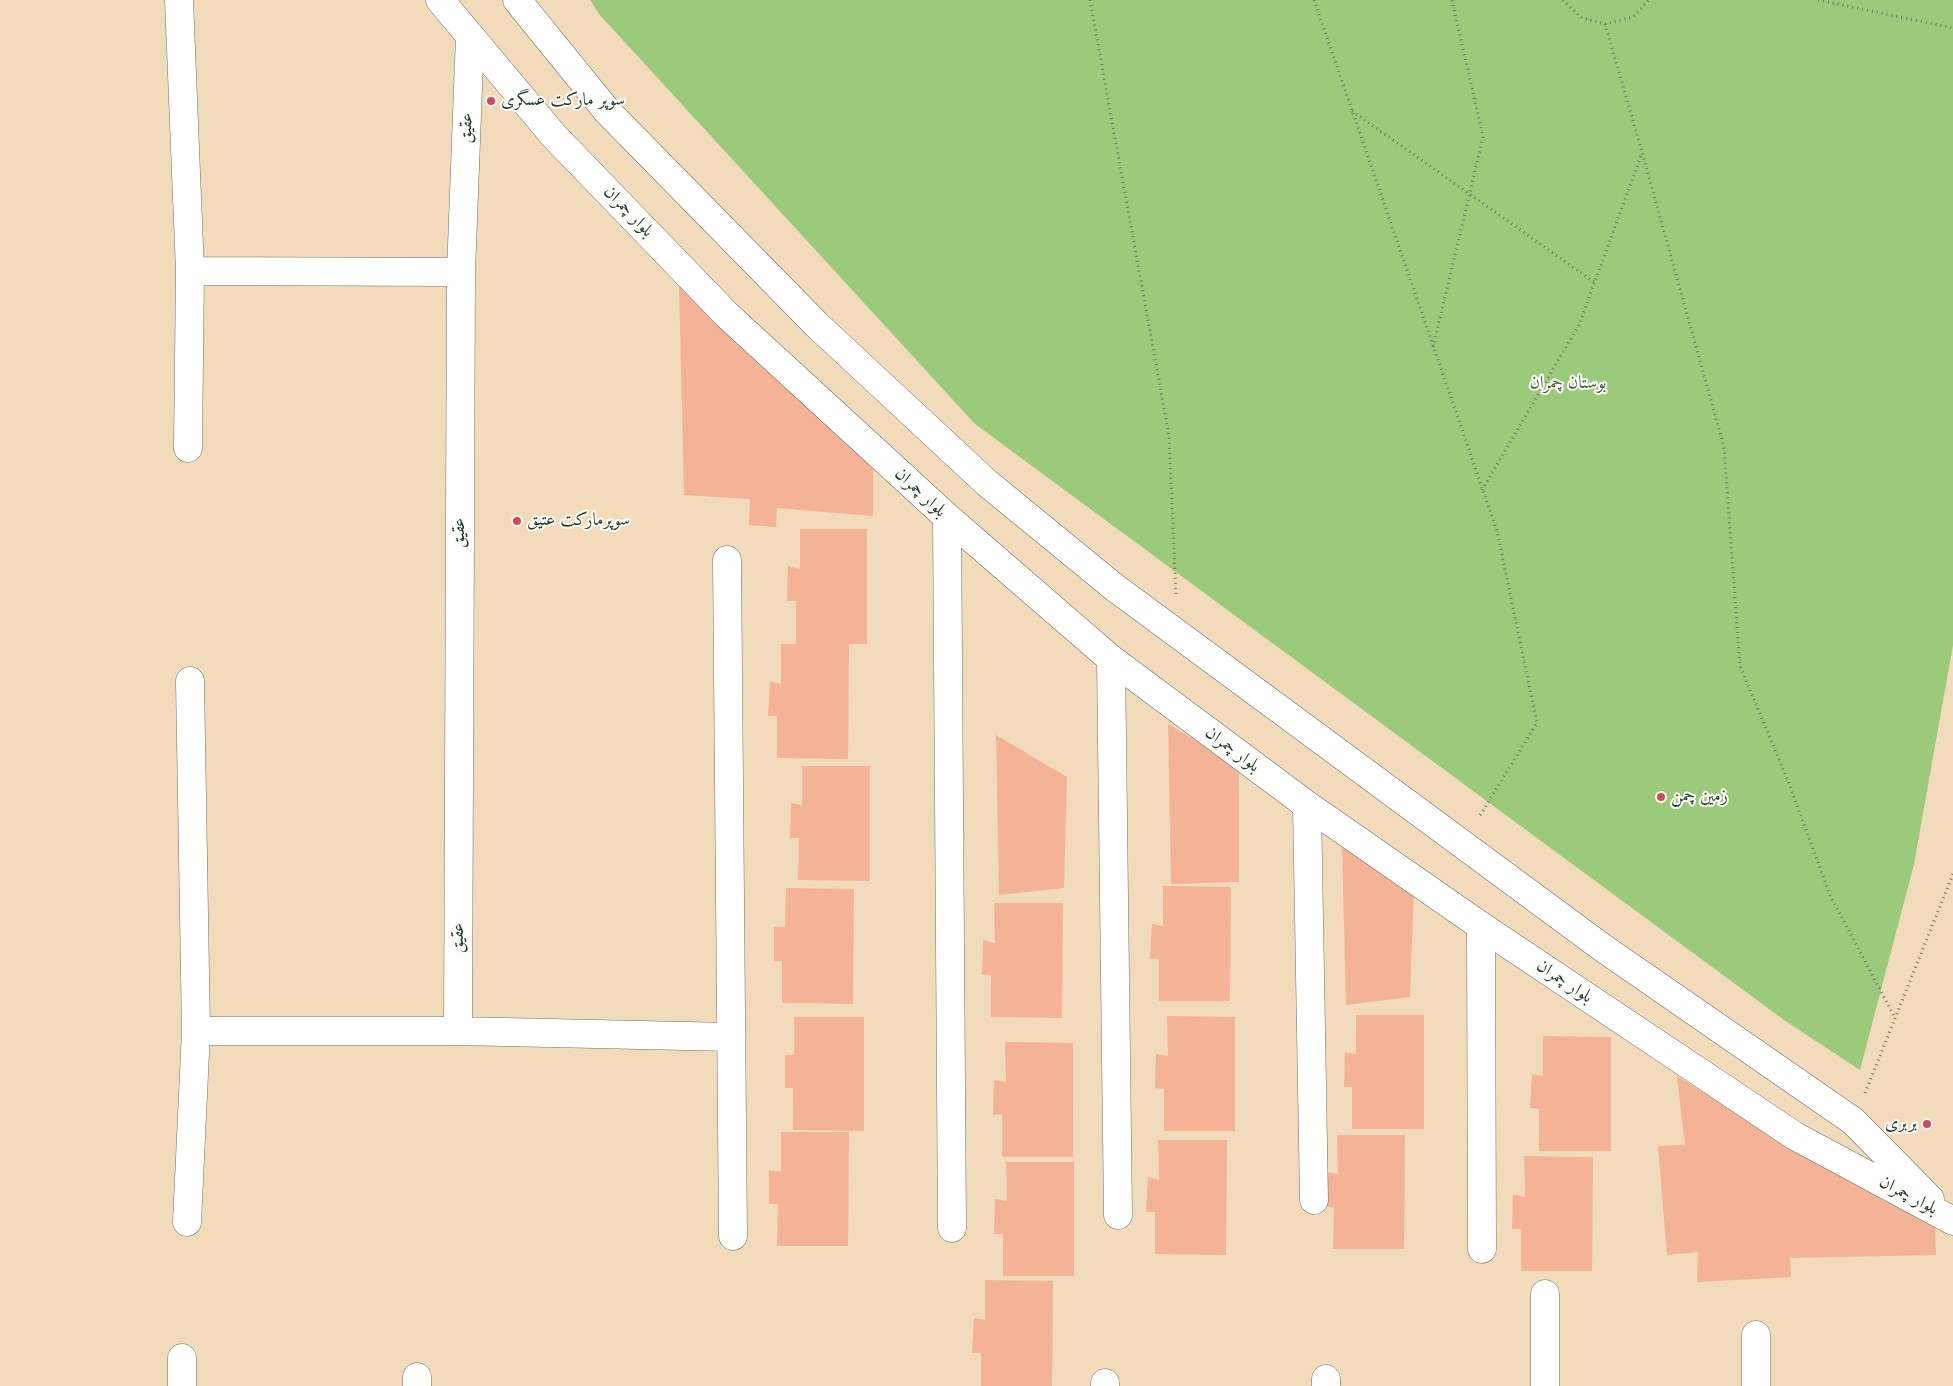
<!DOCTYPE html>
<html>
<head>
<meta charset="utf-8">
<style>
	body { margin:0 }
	canvas { display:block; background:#f1dbbb }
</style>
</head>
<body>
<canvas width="1953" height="1386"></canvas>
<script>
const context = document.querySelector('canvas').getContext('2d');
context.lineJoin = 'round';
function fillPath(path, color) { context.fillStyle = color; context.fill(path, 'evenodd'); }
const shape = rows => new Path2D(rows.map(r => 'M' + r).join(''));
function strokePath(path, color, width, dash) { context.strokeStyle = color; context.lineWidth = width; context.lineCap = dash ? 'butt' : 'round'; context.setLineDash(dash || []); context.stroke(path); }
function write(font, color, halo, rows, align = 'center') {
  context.font = font + ' Cardo,Amiri,serif'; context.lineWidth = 4; context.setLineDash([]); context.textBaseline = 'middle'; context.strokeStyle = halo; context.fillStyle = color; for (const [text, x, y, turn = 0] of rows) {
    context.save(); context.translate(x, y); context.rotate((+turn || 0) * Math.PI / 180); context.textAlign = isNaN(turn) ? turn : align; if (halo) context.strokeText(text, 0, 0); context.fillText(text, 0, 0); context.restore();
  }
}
fillPath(shape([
	[590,0,1953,0,1953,645,1914,864,1860,1070,1784,1020,975,424,599,14]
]), '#9bcb7a');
fillPath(shape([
	[679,284,873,463,873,516,777,508,776,527,749,525,750,499,684,495],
	[800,529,867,529,867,644,849,644,848,759,777,758,777,716,768,716,770,681,781,684,781,644,796,644,796,601,787,601,788,566,800,569],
	[1168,724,1239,766,1239,882,1171,884],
	[996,735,1067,777,1064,888,999,895],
	[802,766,870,766,870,881,798,880,799,838,790,838,791,803,802,805],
	[1342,845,1414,887,1410,997,1346,1005],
	[1163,886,1231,887,1230,1001,1159,1001,1159,959,1150,959,1152,924,1163,926],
	[786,888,854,889,853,1004,782,1003,782,961,774,961,774,927,785,927],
	[994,903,1063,903,1062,1018,991,1017,991,975,982,975,983,940,995,943],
	[1356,1015,1424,1015,1424,1129,1352,1129,1352,1087,1344,1087,1345,1052,1356,1054],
	[1167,1016,1235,1017,1235,1131,1164,1131,1164,1089,1155,1088,1156,1054,1168,1056],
	[794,1017,864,1017,864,1131,793,1130,793,1088,785,1088,785,1055,794,1055],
	[1543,1036,1611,1037,1611,1151,1539,1151,1539,1109,1530,1108,1532,1074,1543,1076],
	[1005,1042,1073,1043,1073,1157,1002,1157,1002,1114,993,1115,994,1080,1006,1082],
	[1677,1076,1815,1161,1935,1223,1936,1255,1790,1258,1791,1277,1697,1282,1698,1252,1667,1255,1658,1146,1685,1145],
	[781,1132,849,1132,848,1246,777,1246,778,1204,769,1204,769,1170,781,1172],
	[1337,1135,1405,1135,1404,1249,1333,1249,1334,1207,1325,1207,1326,1172,1338,1174],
	[1158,1140,1227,1140,1226,1255,1155,1254,1155,1212,1146,1212,1148,1177,1159,1180],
	[1524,1156,1593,1157,1592,1271,1521,1271,1521,1229,1512,1229,1513,1194,1525,1197],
	[1006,1162,1074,1162,1074,1276,1003,1276,1003,1234,994,1234,995,1199,1007,1201],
	[985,1280,1053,1281,1052,1386,981,1386,981,1353,972,1353,974,1318,985,1320]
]), '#f4b296');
const minor = shape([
	[179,0,190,271,188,448],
	[190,271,461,272],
	[947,517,952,1228],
	[727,560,733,1236],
	[1111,659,1118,1215],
	[1307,805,1314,1200],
	[1481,926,1482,1249],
	[196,1031,458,1031,731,1037],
	[458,1031,461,272,470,36],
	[187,1222,196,1031,190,681],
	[1756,1335,1756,1386],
	[1326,1379,1326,1386],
	[182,1386,182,1358],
	[417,1386,417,1377],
	[1105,1386,1105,1383],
	[1545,1386,1545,1294]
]);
const major = shape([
	[440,0,554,136,727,315,947,517,1111,659,1307,805,1481,926,1795,1136,1953,1221],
	[517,0,607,111,817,325,987,483,1114,587,1603,948,1853,1121,1930,1199]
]);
strokePath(minor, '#687463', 29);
strokePath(major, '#687463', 29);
strokePath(shape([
	[1090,0,1169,436,1176,595],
	[1314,0,1497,531,1537,723,1479,817],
	[1563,0,1582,18,1605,24,1633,17,1649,0],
	[1818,0,1953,28],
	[1605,24,1642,152,1724,447,1740,666,1788,781,1830,895,1895,1018],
	[1352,111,1594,282],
	[1433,347,1483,137,1452,0],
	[1482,490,1579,325,1642,153],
	[1865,1093,1953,874]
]), '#687463', 3, [1, 4]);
strokePath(minor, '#fff', 28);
strokePath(major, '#fff', 28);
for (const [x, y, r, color] of [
	[491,101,5,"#d1495b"],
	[517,521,5,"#d1495b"],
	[1661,797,5,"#d1495b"],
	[1927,1124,5,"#d1495b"]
]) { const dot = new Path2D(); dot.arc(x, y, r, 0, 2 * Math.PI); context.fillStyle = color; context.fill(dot); strokePath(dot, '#fdfcf7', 2); }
write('18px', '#1f3d34', '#fdfcf7', [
	["سوپر مارکت عسگری",501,101],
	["سوپرمارکت عتیق",527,521],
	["زمین چمن",1671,797],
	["بربری",1917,1124,"right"]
], 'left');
write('18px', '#1f3d34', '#fdfcf7', [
	["عقیق",467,128,-88],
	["بلوار چمران",628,212,46],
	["بلوار چمران",920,493,43],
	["عقیق",460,533,-90],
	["بلوار چمران",1232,750,37],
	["عقیق",459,938,-90],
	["بلوار چمران",1564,982,34],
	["بلوار چمران",1908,1196,28]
]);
write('18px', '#3e6046', '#fdfcf7', [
	["بوستان چمران",1568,384]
]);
</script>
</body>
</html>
